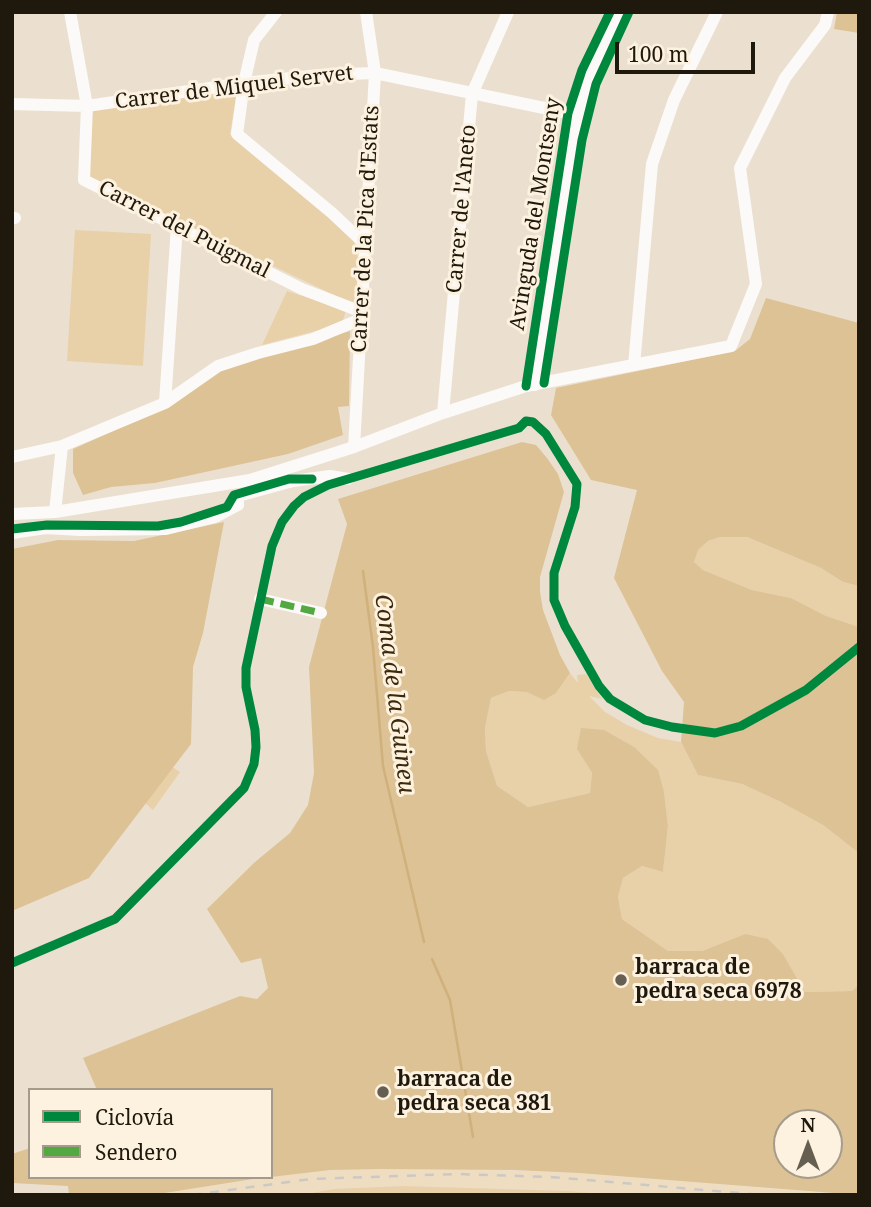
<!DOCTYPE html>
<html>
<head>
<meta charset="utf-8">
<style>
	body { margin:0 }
	#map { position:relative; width:871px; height:1207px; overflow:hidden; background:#ebe0d0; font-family:"Noto Serif",serif }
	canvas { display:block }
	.frame { position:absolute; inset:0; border:14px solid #1f180d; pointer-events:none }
	.legend { position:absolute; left:28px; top:1088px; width:245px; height:91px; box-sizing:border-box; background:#fdf2df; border:2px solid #a49b8b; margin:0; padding:9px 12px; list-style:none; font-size:21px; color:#1f180d }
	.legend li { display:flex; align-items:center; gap:14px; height:35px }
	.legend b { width:35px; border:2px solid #a49b8b }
	.north { position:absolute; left:773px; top:1109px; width:70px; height:70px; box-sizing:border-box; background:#fdf2df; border:2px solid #a49b8b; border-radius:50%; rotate:0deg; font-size:19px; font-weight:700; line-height:28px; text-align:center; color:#1f180d }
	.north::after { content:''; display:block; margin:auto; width:24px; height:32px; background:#665e51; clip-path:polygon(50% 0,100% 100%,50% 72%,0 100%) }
	.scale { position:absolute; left:615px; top:42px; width:140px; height:32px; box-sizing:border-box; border:4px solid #1f180d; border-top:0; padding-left:9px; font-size:21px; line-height:24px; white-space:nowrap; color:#1f180d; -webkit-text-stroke:5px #fdf2df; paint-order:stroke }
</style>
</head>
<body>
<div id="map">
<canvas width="871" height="1207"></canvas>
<div class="frame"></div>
<ul class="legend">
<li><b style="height:9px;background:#00873e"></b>Ciclovía</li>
<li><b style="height:9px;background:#52a941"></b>Sendero</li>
</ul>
<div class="north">N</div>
<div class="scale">100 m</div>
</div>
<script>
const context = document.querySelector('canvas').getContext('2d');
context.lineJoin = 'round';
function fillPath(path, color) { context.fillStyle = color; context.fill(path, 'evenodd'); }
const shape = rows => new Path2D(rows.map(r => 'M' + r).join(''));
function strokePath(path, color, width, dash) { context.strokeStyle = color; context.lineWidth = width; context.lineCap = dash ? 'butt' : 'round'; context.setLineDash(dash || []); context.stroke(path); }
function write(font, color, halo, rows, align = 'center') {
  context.font = font + ' "Noto Serif",serif'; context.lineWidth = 6; context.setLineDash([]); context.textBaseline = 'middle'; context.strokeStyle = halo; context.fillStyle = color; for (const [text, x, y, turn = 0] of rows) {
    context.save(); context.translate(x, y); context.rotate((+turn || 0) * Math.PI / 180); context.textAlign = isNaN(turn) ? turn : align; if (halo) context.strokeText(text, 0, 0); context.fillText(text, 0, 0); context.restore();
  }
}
fillPath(shape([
	[429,1168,579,1173,849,1195,617,1195,404,1186,334,1189,300,1195,152,1195,277,1176,330,1170]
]), '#efddc1');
fillPath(shape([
	[237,91,230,134,354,239,359,265,359,303,355,305,88,178,91,115,94,110],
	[75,230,151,234,143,366,67,361],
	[287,291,346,310,342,324,262,345],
	[720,537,747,537,821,568,843,582,859,586,859,627,826,616,791,598,752,590,703,570,694,562,697,550,708,541],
	[570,673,578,683,577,675,586,674,602,699,589,696,605,712,627,725,658,738,681,742,698,775,742,784,779,801,823,825,857,851,859,853,859,985,852,991,805,992,783,954,745,934,702,951,668,951,622,919,618,897,623,878,642,866,663,872,668,826,664,792,577,749,592,773,590,793,528,807,497,787,486,751,485,728,491,698,509,691,556,693],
	[171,766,180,772,153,810,145,803],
	[404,1186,566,1191,617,1195,300,1195,334,1189]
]), '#e8d0a9');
fillPath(shape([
	[837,12,859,12,859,33,834,29],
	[766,298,859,323,859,586,843,582,821,568,747,537,720,537,708,541,698,550,694,562,703,570,752,590,791,598,826,616,859,627,859,853,823,825,779,801,742,784,698,775,681,742,684,702,662,671,614,578,637,490,591,480,551,415,556,388,735,351,750,339],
	[350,331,349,406,338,407,343,435,288,454,155,483,111,487,83,495,73,473,73,449,167,407,221,369],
	[522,442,536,445,547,458,558,474,564,492,540,577,540,592,543,610,560,655,570,673,556,693,544,700,527,692,509,691,491,698,485,728,486,751,497,786,528,807,590,793,592,773,577,749,581,728,604,730,634,747,658,770,664,792,668,826,663,872,642,866,623,878,618,897,622,919,668,951,702,951,745,934,768,939,783,954,805,992,852,991,859,985,859,1195,579,1173,514,1170,381,1169,330,1170,271,1177,271,1090,97,1090,83,1058,240,996,257,999,268,988,261,958,241,963,207,909,255,862,290,833,308,805,314,773,309,667,347,524,338,499],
	[787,1123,829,1123,829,1165,787,1165],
	[224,522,203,633,193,667,191,744,89,878,12,911,12,549,58,540,134,541],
	[30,1148,30,1177,266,1177,152,1195,69,1195,68,1186,12,1183,12,1154]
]), '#ddc295');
strokePath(shape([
	[363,571,373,647,383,766,424,942],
	[432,959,450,1000,473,1137]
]), '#d0b07b', 2.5);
strokePath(shape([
	[70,12,87,106,84,180,302,289,362,312],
	[276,12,254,40,244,83,237,134,332,213,366,245],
	[12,104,87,106,244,83,320,75,375,73,578,115],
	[12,218,15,218],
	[634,365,652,164,674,100,717,12],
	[535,385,573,135,584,90,620,12],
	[165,403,177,226],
	[443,413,472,94,508,12],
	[354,447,375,73,366,12],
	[12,457,62,446,165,403,218,366,258,353,313,339,361,319],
	[55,512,62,446],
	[12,514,55,512,250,480,354,447,443,413,526,386,731,346,756,284,740,168,785,78,825,25,828,12],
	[12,533,46,528,80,530,166,529,215,517,238,505,238,496,293,481,330,476,348,479],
	[260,599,321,613]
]), '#fcfaf8', 12);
strokePath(shape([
	[192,1195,311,1179,457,1174,550,1177,764,1195]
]), '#ccc9c4', 2.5, [9, 9]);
strokePath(shape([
	[260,599,321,613]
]), '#52a941', 7, [14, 7]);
strokePath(shape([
	[544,383,582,140,596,84,629,12],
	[526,386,568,113,582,70,610,12],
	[12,529,47,525,158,526,181,522,227,507,234,495,289,479,312,479],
	[12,963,115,919,244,788,254,764,256,747,255,730,246,687,246,668,272,546,282,522,294,506,304,497,328,485,519,428,526,421,533,422,546,434,577,484,575,507,554,573,554,600,565,626,599,686,610,699,645,720,672,727,715,733,741,726,806,690,859,647]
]), '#00873e', 9);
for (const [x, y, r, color] of [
	[621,980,7,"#665e51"],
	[383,1092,7,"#665e51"]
]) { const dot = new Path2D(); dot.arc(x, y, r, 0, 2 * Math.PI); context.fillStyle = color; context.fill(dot); strokePath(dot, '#fdf2df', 2.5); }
write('21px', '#1f180d', '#fdf2df', [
	["Carrer de Miquel Servet",234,88,-7],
	["Carrer de l'Aneto",462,209,-85],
	["Avinguda del Montseny",536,214,-81],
	["Carrer de la Pica d'Estats",366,229,-87],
	["Carrer del Puigmal",184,230,27]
]);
write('bold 21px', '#1f180d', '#fdf2df', [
	["barraca de",635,968],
	["pedra seca 6978",635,992],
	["barraca de",397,1080],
	["pedra seca 381",397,1104]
], 'left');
write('italic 23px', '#3a290a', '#fdf2df', [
	["Coma de la Guineu",394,694,83]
]);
</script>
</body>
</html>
